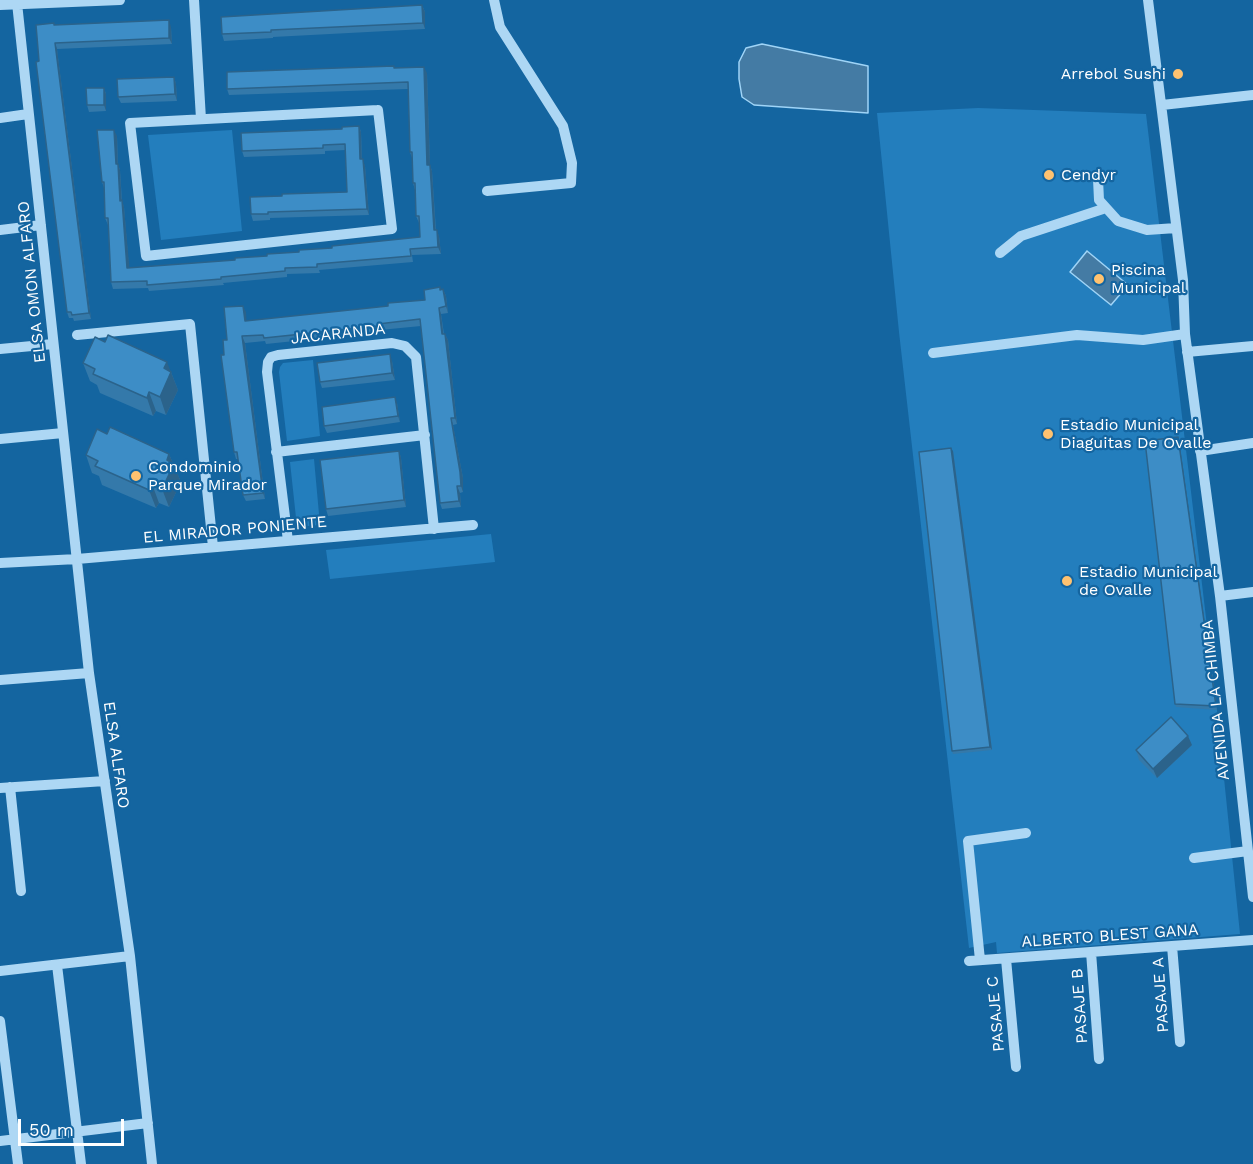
<!DOCTYPE html>
<html>
<head>
<meta charset="utf-8">
<style>
	body { margin:0 }
	#map { position:relative; width:1253px; height:1164px; overflow:hidden; background:#1465a0; font-family:"Work Sans",sans-serif }
	canvas { display:block }
	.scale { position:absolute; left:18px; top:1119px; width:106px; height:27px; box-sizing:border-box; border:3px solid #fff; border-top:0; padding-left:8px; font-size:18px; line-height:21px; white-space:nowrap; color:#fff; -webkit-text-stroke:4px #1465a0; paint-order:stroke }
</style>
</head>
<body>
<div id="map">
<canvas width="1253" height="1164"></canvas>
<div class="scale">50 m</div>
</div>
<script>
const context = document.querySelector('canvas').getContext('2d');
context.lineJoin = 'round';
function fillPath(path, color) { context.fillStyle = color; context.fill(path, 'evenodd'); }
const shape = rows => new Path2D(rows.map(r => 'M' + r).join(''));
function strokePath(path, color, width, dash) { context.strokeStyle = color; context.lineWidth = width; context.lineCap = dash ? 'butt' : 'round'; context.setLineDash(dash || []); context.stroke(path); }
function write(font, color, halo, rows, align = 'center') {
  context.font = font + ' "Work Sans",sans-serif'; context.lineWidth = 4.5; context.setLineDash([]); context.textBaseline = 'middle'; context.strokeStyle = halo; context.fillStyle = color; for (const [text, x, y, turn = 0] of rows) {
    context.save(); context.translate(x, y); context.rotate((+turn || 0) * Math.PI / 180); context.textAlign = isNaN(turn) ? turn : align; if (halo) context.strokeText(text, 0, 0); context.fillText(text, 0, 0); context.restore();
  }
}
fillPath(shape([
	[978,108,1146,114,1217,710,1240,934,997,953,996,942,969,948,899,332,877,113],
	[232,130,242,231,161,240,148,135],
	[313,360,320,436,287,441,279,372,280,367,283,363],
	[314,459,320,525,297,527,290,462],
	[491,534,495,562,330,579,326,550]
]), '#237ebd');
const water = shape([
	[762,44,868,66,868,113,754,105,742,97,739,79,739,62,746,48,762,44],
	[1087,251,1128,285,1111,305,1070,272,1087,251]
]);
fillPath(water, '#447ba4');
strokePath(water, '#9fd4f7', 1.5);
strokePath(shape([
	[194,0,201,119],
	[1148,0,1183,280,1185,334,1220,596,1253,897],
	[17,3,89,673,130,956,152,1164],
	[0,5,120,0],
	[1162,105,1253,95],
	[378,110,392,229,146,256,130,123,378,110],
	[0,118,28,114],
	[1098,179,1099,200,1118,221,1147,230,1176,228],
	[487,191,571,183,572,163,563,126,500,27,494,0],
	[0,230,41,225],
	[1000,253,1021,236,1106,208],
	[77,335,190,324,213,547],
	[0,349,53,344],
	[1187,352,1253,346],
	[933,353,1077,335,1143,340,1185,334],
	[0,439,63,433],
	[1200,451,1253,443],
	[276,452,425,435],
	[288,541,267,372,268,362,271,357,278,355,392,343,405,346,416,357,434,529],
	[0,563,77,559,473,525],
	[1220,596,1253,592],
	[0,680,89,673],
	[10,787,21,891],
	[0,788,105,781],
	[1194,858,1248,851],
	[1172,946,1180,1042],
	[1091,952,1099,1059],
	[1006,959,1016,1067],
	[980,960,968,841,1026,833],
	[969,961,1253,940],
	[57,965,81,1164],
	[0,971,130,956],
	[0,1021,18,1164],
	[0,1141,148,1123]
]), '#add7f4', 10);
fillPath(shape([
	[422,5,425,12,425,29,273,37,273,38,224,41,222,34],
	[54,23,55,25,171,27,172,44,57,49,91,319,74,321,73,318,69,318,67,312,39,61],
	[394,68,427,73,430,165,432,171,436,230,439,236,441,254,412,255,413,262,319,270,320,273,287,274,287,277,223,283,224,285,149,291,148,288,113,289,111,282,108,225,105,218,104,188,102,182,117,136,118,164,120,170,122,201,124,207,129,268,235,260,420,237,419,223,416,216,415,190,413,183,412,158,410,152,408,89,229,95,227,89],
	[174,77,176,84,177,101,121,103,118,97],
	[104,88,106,94,106,111,89,112,87,105],
	[359,126,361,132,362,159,365,166,369,215,270,218,270,220,253,221,251,214,282,196,347,192,346,150,325,151,325,154,244,157,242,151],
	[443,289,446,296,448,313,441,314,444,334,445,334,448,340,457,424,453,425,463,478,463,492,460,493,461,507,442,509,440,503,421,326,380,330,381,332,266,344,265,341,245,343,265,499,246,501,243,495,238,459,236,459,234,452,224,355,246,312,246,321,388,306,425,300,440,290],
	[392,361,395,380,322,388,320,382],
	[83,363,170,371,171,372,178,390,166,415,156,411,153,416,100,393,97,385,90,381],
	[397,403,400,422,327,433,324,426],
	[107,434,169,454,181,482,169,507,159,503,156,508,102,485,99,476,92,473,86,455],
	[1179,440,1217,710,1176,707,1175,704],
	[399,451,401,458,406,507,328,516,326,509],
	[953,451,992,750,953,754,952,751],
	[1192,745,1157,778,1139,760,1136,750]
]), '#3479aa');
fillPath(shape([
	[422,5,425,12,425,29,423,23],
	[169,20,171,27,172,44,169,38],
	[55,43,57,49,91,319,89,313],
	[424,67,427,73,430,165,432,171,436,236,434,230,427,165],
	[174,77,176,84,177,101,175,94],
	[104,88,106,94,106,111,104,105],
	[359,126,361,132,362,166,360,159],
	[114,130,117,136,118,170,116,164],
	[363,159,365,166,369,215,367,209],
	[118,164,120,170,122,207,120,201],
	[122,200,124,207,130,274,127,268],
	[437,230,439,236,441,254,438,247],
	[443,289,446,296,448,313,446,306],
	[243,306,246,312,247,327,245,321],
	[439,308,441,314,444,340,442,334],
	[445,334,448,340,457,424,455,418],
	[242,336,245,343,265,499,263,493],
	[390,354,392,361,395,380,392,373],
	[167,362,178,390,166,415,160,397,164,368],
	[149,392,156,411,153,416,147,398],
	[395,397,397,403,400,422,398,416],
	[451,418,453,425,463,478,463,492,461,486],
	[1178,437,1179,440,1217,710,1216,706],
	[951,448,953,451,992,750,990,747],
	[399,451,401,458,406,507,404,500],
	[169,454,181,482,169,507,162,489,167,460],
	[152,484,159,503,156,508,149,490],
	[457,486,460,493,461,507,459,501],
	[1188,736,1192,745,1157,778,1153,769]
]), '#2b638b');
const building = shape([
	[422,5,423,23,271,30,271,32,222,34,221,17,422,5],
	[169,20,169,38,55,43,89,313,72,315,71,312,67,312,36,62,39,61,36,25,54,23,54,25,169,20],
	[394,66,394,68,424,67,427,165,430,165,434,230,437,230,438,247,410,249,411,256,317,264,317,267,285,268,285,271,221,277,221,279,147,285,147,281,111,282,108,218,105,218,104,182,102,182,97,130,114,130,116,164,118,164,120,201,122,200,127,268,235,260,235,258,267,256,267,254,299,252,299,250,332,248,332,246,420,237,419,216,416,216,415,183,413,183,412,152,410,152,408,82,227,89,227,72,394,66],
	[174,77,175,94,118,97,117,79,174,77],
	[86,88,104,88,104,105,87,105,86,88],
	[359,126,360,159,363,159,367,209,268,212,268,214,251,214,250,197,282,196,282,194,347,192,345,144,323,145,323,148,242,151,241,133,342,129,342,127,359,126],
	[440,287,440,290,443,289,446,306,439,308,442,334,445,334,455,418,451,418,460,472,461,486,457,486,459,501,440,503,420,319,378,324,378,326,264,338,263,335,242,336,263,493,243,495,237,452,234,452,221,355,224,355,223,340,227,340,224,307,243,306,245,321,388,306,388,303,425,300,424,290,440,287],
	[108,335,167,362,164,368,171,372,160,397,149,392,147,398,93,374,95,369,83,363,95,337,105,342,108,335],
	[390,354,392,373,320,382,317,363,390,354],
	[395,397,398,416,324,426,322,407,395,397],
	[110,427,169,454,167,460,174,464,162,489,152,484,149,490,95,466,98,461,86,455,97,429,107,434,110,427],
	[1178,437,1216,706,1175,704,1145,441,1178,437],
	[951,448,990,747,952,751,919,452,951,448],
	[399,451,404,500,326,509,320,460,399,451],
	[1171,717,1188,736,1153,769,1136,750,1171,717]
]);
fillPath(building, '#3d8dc6');
strokePath(building, '#2b638b', 1.5);
for (const [x, y, r, color] of [
	[1178,74,6,"#ffc270"],
	[1049,175,6,"#ffc270"],
	[1099,279,6,"#ffc270"],
	[1048,434,6,"#ffc270"],
	[136,476,6,"#ffc270"],
	[1067,581,6,"#ffc270"]
]) { const dot = new Path2D(); dot.arc(x, y, r, 0, 2 * Math.PI); context.fillStyle = color; context.fill(dot); strokePath(dot, '#1465a0', 2); }
write('16px', '#fff', '#1465a0', [
	["Arrebol Sushi",1166,74,"right"],
	["Cendyr",1061,175],
	["Piscina",1111,270],
	["Municipal",1111,288],
	["Estadio Municipal",1060,425],
	["Diaguitas De Ovalle",1060,443],
	["Condominio",148,467],
	["Parque Mirador",148,485],
	["Estadio Municipal",1079,572],
	["de Ovalle",1079,590]
], 'left');
write('16px', '#fff', '#1465a0', [
	["ELSA OMON ALFARO",32,282,-96],
	["JACARANDA",338,334,-6],
	["EL MIRADOR PONIENTE",235,530,-5],
	["AVENIDA LA CHIMBA",1216,700,-96],
	["ELSA ALFARO",116,755,82],
	["ALBERTO BLEST GANA",1110,936,-4],
	["PASAJE A",1161,995,-94],
	["PASAJE B",1080,1006,-94],
	["PASAJE C",996,1014,-95]
]);
</script>
</body>
</html>
